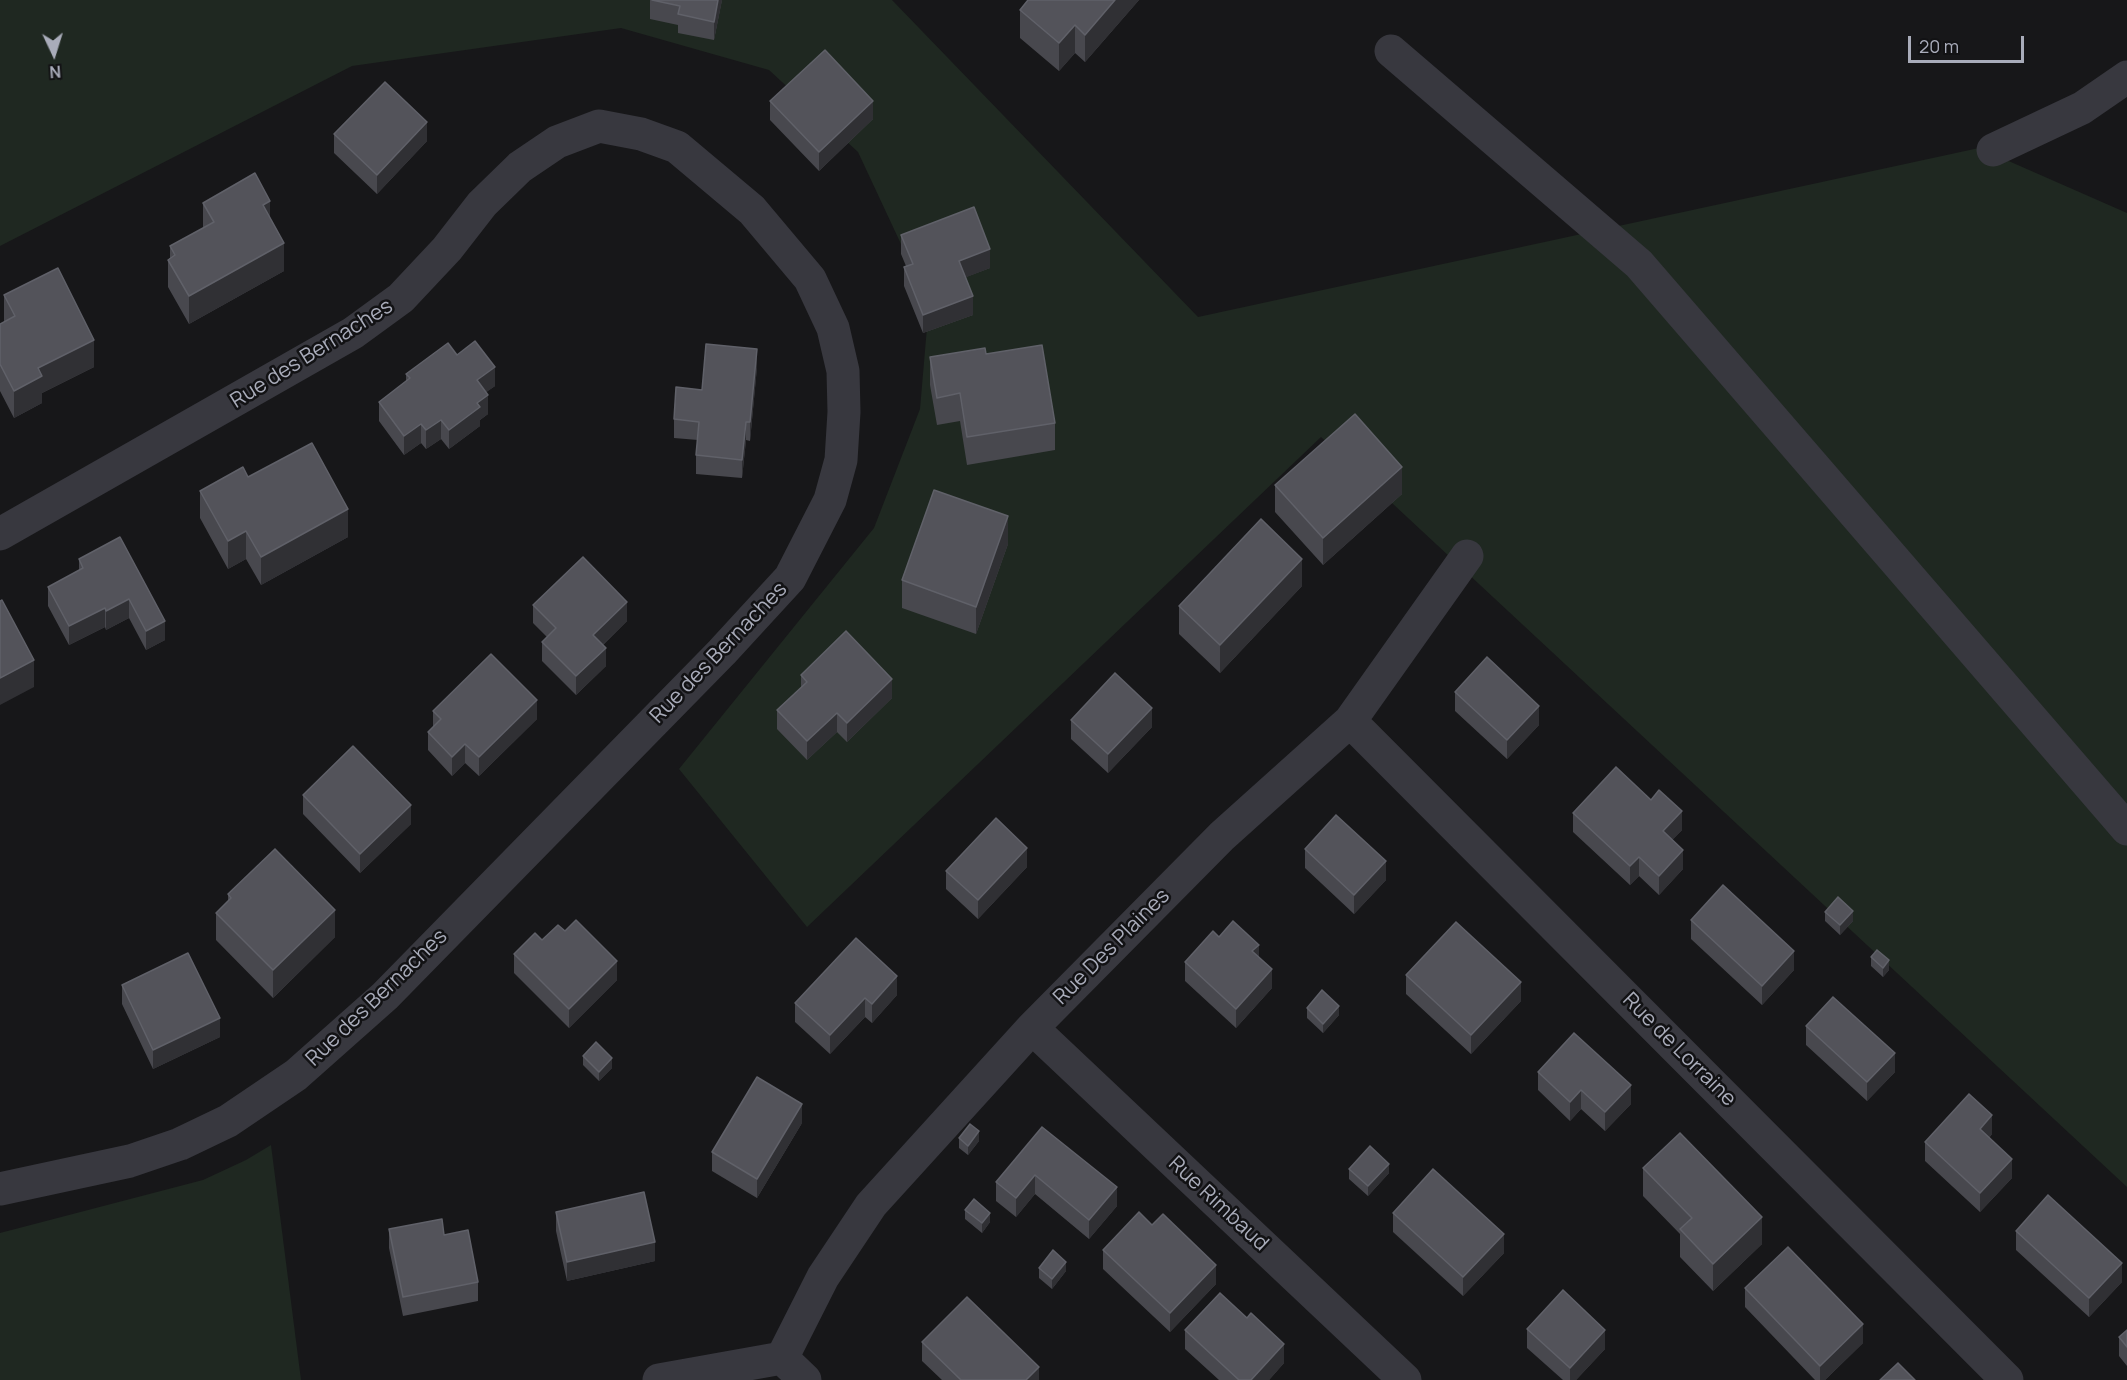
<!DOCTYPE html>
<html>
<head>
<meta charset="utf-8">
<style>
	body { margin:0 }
	#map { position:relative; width:2127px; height:1380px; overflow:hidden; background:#171719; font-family:Manrope,sans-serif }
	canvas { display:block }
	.north { position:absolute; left:24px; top:24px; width:60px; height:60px; -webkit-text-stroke:4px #121214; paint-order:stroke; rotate:176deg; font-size:16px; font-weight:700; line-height:24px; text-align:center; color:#a9acba }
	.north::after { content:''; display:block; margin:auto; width:21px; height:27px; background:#a9acba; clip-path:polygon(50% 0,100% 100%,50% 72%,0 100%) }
	.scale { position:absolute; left:1908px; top:36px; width:116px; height:27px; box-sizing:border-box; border:3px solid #a9acba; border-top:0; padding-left:8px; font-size:18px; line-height:21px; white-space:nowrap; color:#a9acba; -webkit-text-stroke:4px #121214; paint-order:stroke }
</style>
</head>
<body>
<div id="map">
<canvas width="2127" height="1380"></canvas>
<div class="north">N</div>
<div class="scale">20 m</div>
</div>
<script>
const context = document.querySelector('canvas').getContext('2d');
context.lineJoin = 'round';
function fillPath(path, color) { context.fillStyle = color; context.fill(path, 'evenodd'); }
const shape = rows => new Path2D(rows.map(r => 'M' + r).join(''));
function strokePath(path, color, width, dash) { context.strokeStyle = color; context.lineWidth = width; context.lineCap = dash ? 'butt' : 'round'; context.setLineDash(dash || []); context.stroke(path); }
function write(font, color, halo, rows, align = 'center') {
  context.font = font + ' Manrope,sans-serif'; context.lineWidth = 5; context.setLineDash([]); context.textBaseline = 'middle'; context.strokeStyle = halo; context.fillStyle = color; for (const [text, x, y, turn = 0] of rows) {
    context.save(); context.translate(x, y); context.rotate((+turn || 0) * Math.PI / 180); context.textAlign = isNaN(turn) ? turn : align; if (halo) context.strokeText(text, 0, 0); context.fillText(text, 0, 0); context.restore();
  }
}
fillPath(shape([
	[0,0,892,0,1198,317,1979,148,2127,213,2127,1187,1321,437,807,927,679,769,874,528,920,409,929,304,858,152,769,70,621,28,352,66,0,246],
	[271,1145,301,1380,0,1380,0,1233,203,1180,246,1160]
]), '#1f2821');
strokePath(shape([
	[1391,51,1639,264,2127,829],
	[1993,150,2082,108,2127,77],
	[0,534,353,333,401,298,447,249,482,204,520,167,557,142,599,126,641,134,677,147,752,210,810,279,833,328,843,371,844,412,841,460,830,500,790,578,722,652,385,996,296,1075,228,1121,180,1144,130,1161,0,1189],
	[1350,721,2007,1380],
	[1032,1028,1405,1380],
	[782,1358,823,1277,871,1205,1032,1028,1222,836,1350,721,1467,556],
	[782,1358,805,1380],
	[659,1380,782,1358]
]), '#38383f', 33);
fillPath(shape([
	[650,0,722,0,714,40,678,33,678,25,650,19],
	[1028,0,1139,0,1085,62,1075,53,1059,71,1020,38,1020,10],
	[770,101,873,119,819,171,770,120],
	[334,134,427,141,377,194,334,153],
	[203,203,270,218,284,271,189,324,168,287,168,260,170,258,170,246,203,228],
	[901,235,990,268,966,277,973,315,923,333,904,286,904,267,906,266,901,254],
	[4,295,94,367,42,393,42,403,14,418,0,391,0,324,4,322],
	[986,354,1055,423,1055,450,967,465,960,421,937,425,930,385,930,357],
	[457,355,495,386,486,392,488,414,480,420,480,426,449,449,441,439,426,449,421,443,404,455,379,421,379,402,406,381,406,374],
	[757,367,750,441,746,440,742,478,696,474,696,455,698,440,674,438,674,419,702,390],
	[248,477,348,537,261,585,246,559,228,569,200,518,200,491],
	[1275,485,1402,494,1323,565,1275,512],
	[120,537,165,640,146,650,129,618,106,630,105,627,69,645,48,606,48,587,79,570,79,559],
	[1008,544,976,634,902,608,902,580],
	[1302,586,1220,673,1179,634,1179,606],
	[533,605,627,621,603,645,606,666,576,695,542,661,542,642,547,637,533,623],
	[801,675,892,698,847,742,837,732,807,760,777,729,777,710,801,688],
	[1455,692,1539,725,1507,759,1455,711],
	[433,711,537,719,479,776,465,763,452,776,428,750,428,732,433,727],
	[1071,720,1152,727,1108,773,1071,739],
	[303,795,411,824,360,873,303,814],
	[1573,813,1682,830,1672,840,1683,869,1659,895,1639,876,1630,885,1573,832],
	[1305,849,1386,880,1354,914,1305,868],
	[1027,867,978,919,946,889,946,871],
	[228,894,335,937,273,998,216,940,216,913,228,902],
	[1825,912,1853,921,1840,935,1825,921],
	[1691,920,1794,970,1762,1005,1691,939],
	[1219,937,1259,957,1272,988,1236,1028,1185,981,1185,962],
	[542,940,617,980,569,1028,514,973,514,954],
	[1871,957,1889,970,1883,977,1871,966],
	[1406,975,1521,1001,1471,1054,1406,994],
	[122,985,220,1037,153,1069,122,1004],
	[897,995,872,1023,865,1017,830,1054,795,1022,795,1003],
	[1307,1008,1339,1015,1323,1033,1307,1018],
	[1806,1026,1895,1072,1867,1101,1806,1045],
	[583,1056,612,1068,599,1081,583,1065],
	[1538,1072,1631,1104,1605,1131,1581,1109,1570,1121,1538,1090],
	[802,1123,757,1198,712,1171,712,1152],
	[1042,1127,1117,1206,1089,1239,1035,1194,1016,1217,996,1201,996,1182],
	[1992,1134,1989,1138,2012,1178,1980,1212,1925,1161,1925,1142],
	[959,1138,979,1141,968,1155,959,1148],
	[1643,1168,1762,1244,1713,1291,1680,1257,1680,1234,1643,1196],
	[1349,1169,1389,1173,1368,1196,1349,1179],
	[965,1210,990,1222,982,1233,965,1219],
	[556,1212,655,1261,567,1281,556,1231],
	[1393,1213,1504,1253,1463,1296,1393,1232],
	[1152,1225,1216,1284,1170,1332,1103,1269,1103,1250],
	[389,1229,444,1235,478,1282,478,1301,403,1316,389,1248],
	[2016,1231,2122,1282,2089,1317,2016,1250],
	[1039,1268,1066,1271,1052,1289,1039,1278],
	[1745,1288,1863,1343,1825,1380,1815,1380,1745,1307],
	[1527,1329,1605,1349,1576,1380,1563,1380,1527,1348],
	[1185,1330,1284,1363,1269,1380,1219,1380,1185,1349],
	[2127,1330,2127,1366,2119,1356,2119,1337],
	[922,1342,1039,1380,942,1380,922,1361]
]), '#48484e');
fillPath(shape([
	[718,0,722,0,714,40,714,22],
	[1115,0,1139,0,1085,62,1085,35],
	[1075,25,1075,53,1059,71,1059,43],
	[873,101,873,119,819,171,819,152],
	[427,122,427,141,377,194,377,175],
	[270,201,270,228,263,205],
	[284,243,284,271,189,324,189,296],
	[990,249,990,268,959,280,959,261],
	[973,296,973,315,923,333,923,315],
	[94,340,94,367,42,393,42,403,14,418,14,391,38,368],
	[757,349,757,367,750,441,750,422],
	[495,367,495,386,477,399,477,380],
	[488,395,488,414,480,420,480,426,449,449,449,430,477,403],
	[441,420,441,439,426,449,426,430],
	[746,422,746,440,742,478,742,460],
	[421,424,421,443,404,455,404,436],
	[1402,467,1402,494,1323,565,1323,538],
	[348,509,348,537,261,585,261,557],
	[1008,516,1008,544,976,634,976,607],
	[246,531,246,559,228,569,228,541],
	[1302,559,1302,586,1220,673,1220,645],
	[129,599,129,618,106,630,106,611],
	[627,602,627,621,593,654,593,635],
	[105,608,105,627,69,645,69,626],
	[165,621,165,640,146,650,146,631],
	[606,648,606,666,576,695,576,676],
	[34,660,34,687,0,705,0,678],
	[892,679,892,698,847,742,847,723],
	[537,700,537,719,479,776,479,757],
	[1539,706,1539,725,1507,759,1507,740],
	[1152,708,1152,727,1108,773,1108,754],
	[837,713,837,732,807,760,807,741],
	[465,744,465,763,452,776,452,757],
	[411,805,411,824,360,873,360,854],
	[1682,811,1682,830,1663,850,1663,831],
	[1027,848,1027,867,978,919,978,900],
	[1683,850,1683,869,1659,895,1659,876],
	[1639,857,1639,876,1630,885,1630,866],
	[1386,861,1386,880,1354,914,1354,895],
	[335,910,335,937,273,998,273,970],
	[1853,911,1853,921,1840,935,1840,925],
	[1259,945,1259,964,1252,951],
	[1794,951,1794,970,1762,1005,1762,986],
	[1889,960,1889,970,1883,977,1883,968],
	[617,961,617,980,569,1028,569,1009],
	[1272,969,1272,988,1236,1028,1236,1009],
	[897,976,897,995,872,1023,872,1004],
	[1521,982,1521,1001,1471,1054,1471,1035],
	[865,998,865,1017,830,1054,830,1035],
	[1339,1006,1339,1015,1323,1033,1323,1024],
	[220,1018,220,1037,153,1069,153,1050],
	[1895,1053,1895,1072,1867,1101,1867,1082],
	[612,1058,612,1068,599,1081,599,1072],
	[1631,1085,1631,1104,1605,1131,1605,1112],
	[1581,1090,1581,1109,1570,1121,1570,1102],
	[802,1104,802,1123,757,1198,757,1179],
	[1992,1115,1992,1134,1980,1148,1980,1129],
	[979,1131,979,1141,968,1155,968,1146],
	[2012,1159,2012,1178,1980,1212,1980,1193],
	[1389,1164,1389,1173,1368,1196,1368,1186],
	[1035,1175,1035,1194,1016,1217,1016,1198],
	[1117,1187,1117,1206,1089,1239,1089,1220],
	[990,1213,990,1222,982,1233,982,1223],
	[1762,1217,1762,1244,1713,1291,1713,1264],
	[1504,1234,1504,1253,1463,1296,1463,1277],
	[655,1242,655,1261,567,1281,567,1262],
	[1066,1262,1066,1271,1052,1289,1052,1279],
	[2122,1263,2122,1282,2089,1317,2089,1298],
	[1216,1265,1216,1284,1170,1332,1170,1313],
	[1863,1324,1863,1343,1825,1380,1820,1380,1820,1366],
	[1605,1330,1605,1349,1576,1380,1570,1380,1570,1368],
	[1284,1344,1284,1363,1269,1380,1251,1380],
	[1039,1367,1039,1380,1026,1380]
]), '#303034');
const building = shape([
	[652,0,718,0,714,22,678,14,680,6,652,0],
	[1028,0,1115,0,1085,35,1075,25,1059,43,1020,10,1028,0],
	[825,50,873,101,819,152,770,101,825,50],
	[385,82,427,122,377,175,334,134,385,82],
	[255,173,270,201,263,205,284,243,189,296,168,260,175,255,170,246,214,222,203,203,255,173],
	[974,207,990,249,959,261,973,296,923,315,904,267,913,264,901,235,974,207],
	[58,268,94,340,38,368,42,376,14,391,0,364,0,324,15,316,4,295,58,268],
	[475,341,495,367,477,380,488,395,477,403,480,407,449,430,441,420,426,430,421,424,404,436,379,402,410,378,406,374,448,343,457,355,475,341],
	[706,344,757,349,750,422,746,422,742,460,696,455,699,422,674,419,676,387,702,390,706,344],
	[1042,345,1055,423,967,437,960,393,937,398,930,357,985,348,986,354,1042,345],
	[1355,414,1402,467,1323,538,1275,485,1355,414],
	[312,443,348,509,261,557,246,531,228,541,200,491,243,467,248,477,312,443],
	[934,490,1008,516,976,607,902,580,934,490],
	[1261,519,1302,559,1220,645,1179,606,1261,519],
	[120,537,165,621,146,631,129,599,106,611,105,608,69,626,48,587,83,568,79,559,120,537],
	[583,557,627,602,593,635,606,648,576,676,542,642,556,628,533,605,583,557],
	[2,600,34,660,0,678,0,601,2,600],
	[846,631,892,679,847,723,837,713,807,741,777,710,807,682,801,675,846,631],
	[491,654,537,700,479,757,465,744,452,757,428,732,441,719,433,711,491,654],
	[1487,657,1539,706,1507,740,1455,692,1487,657],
	[1115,673,1152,708,1108,754,1071,720,1115,673],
	[353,746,411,805,360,854,303,795,353,746],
	[1616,767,1651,800,1659,790,1682,811,1663,831,1683,850,1659,876,1639,857,1630,866,1573,813,1616,767],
	[1336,815,1386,861,1354,895,1305,849,1336,815],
	[996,818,1027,848,978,900,946,871,996,818],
	[275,849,335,910,273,970,216,913,231,898,228,894,275,849],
	[1723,885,1794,951,1762,986,1691,920,1723,885],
	[1838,897,1853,911,1840,925,1825,912,1838,897],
	[576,920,617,961,569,1009,514,954,535,933,542,940,558,925,565,931,576,920],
	[1233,921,1259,945,1252,951,1272,969,1236,1009,1185,962,1213,931,1219,937,1233,921],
	[1456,922,1521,982,1471,1035,1406,975,1456,922],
	[856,938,897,976,872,1004,865,998,830,1035,795,1003,856,938],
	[1877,950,1889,960,1883,968,1871,957,1877,950],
	[188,953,220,1018,153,1050,122,985,188,953],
	[1322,990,1339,1006,1323,1024,1307,1008,1322,990],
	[1833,997,1895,1053,1867,1082,1806,1026,1833,997],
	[1574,1033,1631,1085,1605,1112,1581,1090,1570,1102,1538,1072,1574,1033],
	[596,1042,612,1058,599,1072,583,1056,596,1042],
	[757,1077,802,1104,757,1179,712,1152,757,1077],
	[1969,1094,1992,1115,1980,1129,2012,1159,1980,1193,1925,1142,1969,1094],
	[970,1124,979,1131,968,1146,959,1138,970,1124],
	[1042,1127,1117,1187,1089,1220,1035,1175,1016,1198,996,1182,1042,1127],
	[1680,1133,1762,1217,1713,1264,1680,1229,1692,1218,1643,1168,1680,1133],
	[1370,1146,1389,1164,1368,1186,1349,1169,1370,1146],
	[1433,1169,1504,1234,1463,1277,1393,1213,1433,1169],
	[644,1192,655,1242,567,1262,556,1212,644,1192],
	[2048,1195,2122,1263,2089,1298,2016,1231,2048,1195],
	[974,1199,990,1213,982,1223,965,1210,974,1199],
	[1139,1212,1152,1225,1163,1214,1216,1265,1170,1313,1103,1250,1139,1212],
	[442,1219,444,1235,468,1230,478,1282,403,1297,389,1229,442,1219],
	[1788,1247,1863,1324,1820,1366,1745,1288,1788,1247],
	[1053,1250,1066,1262,1052,1279,1039,1268,1053,1250],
	[1563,1290,1605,1330,1570,1368,1527,1329,1563,1290],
	[1220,1293,1247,1318,1251,1313,1284,1344,1251,1380,1239,1380,1185,1330,1220,1293],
	[967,1297,1039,1367,1026,1380,961,1380,922,1342,967,1297],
	[2127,1330,2127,1347,2119,1337,2127,1330],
	[1898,1363,1915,1380,1880,1380,1898,1363]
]);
fillPath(building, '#53535a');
strokePath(building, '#606169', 1.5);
write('21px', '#a9acba', '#121214', [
	["Rue des Bernaches",312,354,-32],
	["Rue des Bernaches",719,653,-46],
	["Rue Des Plaines",1112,947,-45],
	["Rue des Bernaches",377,998,-44],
	["Rue de Lorraine",1679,1050,45],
	["Rue Rimbaud",1218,1204,43]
]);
</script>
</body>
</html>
